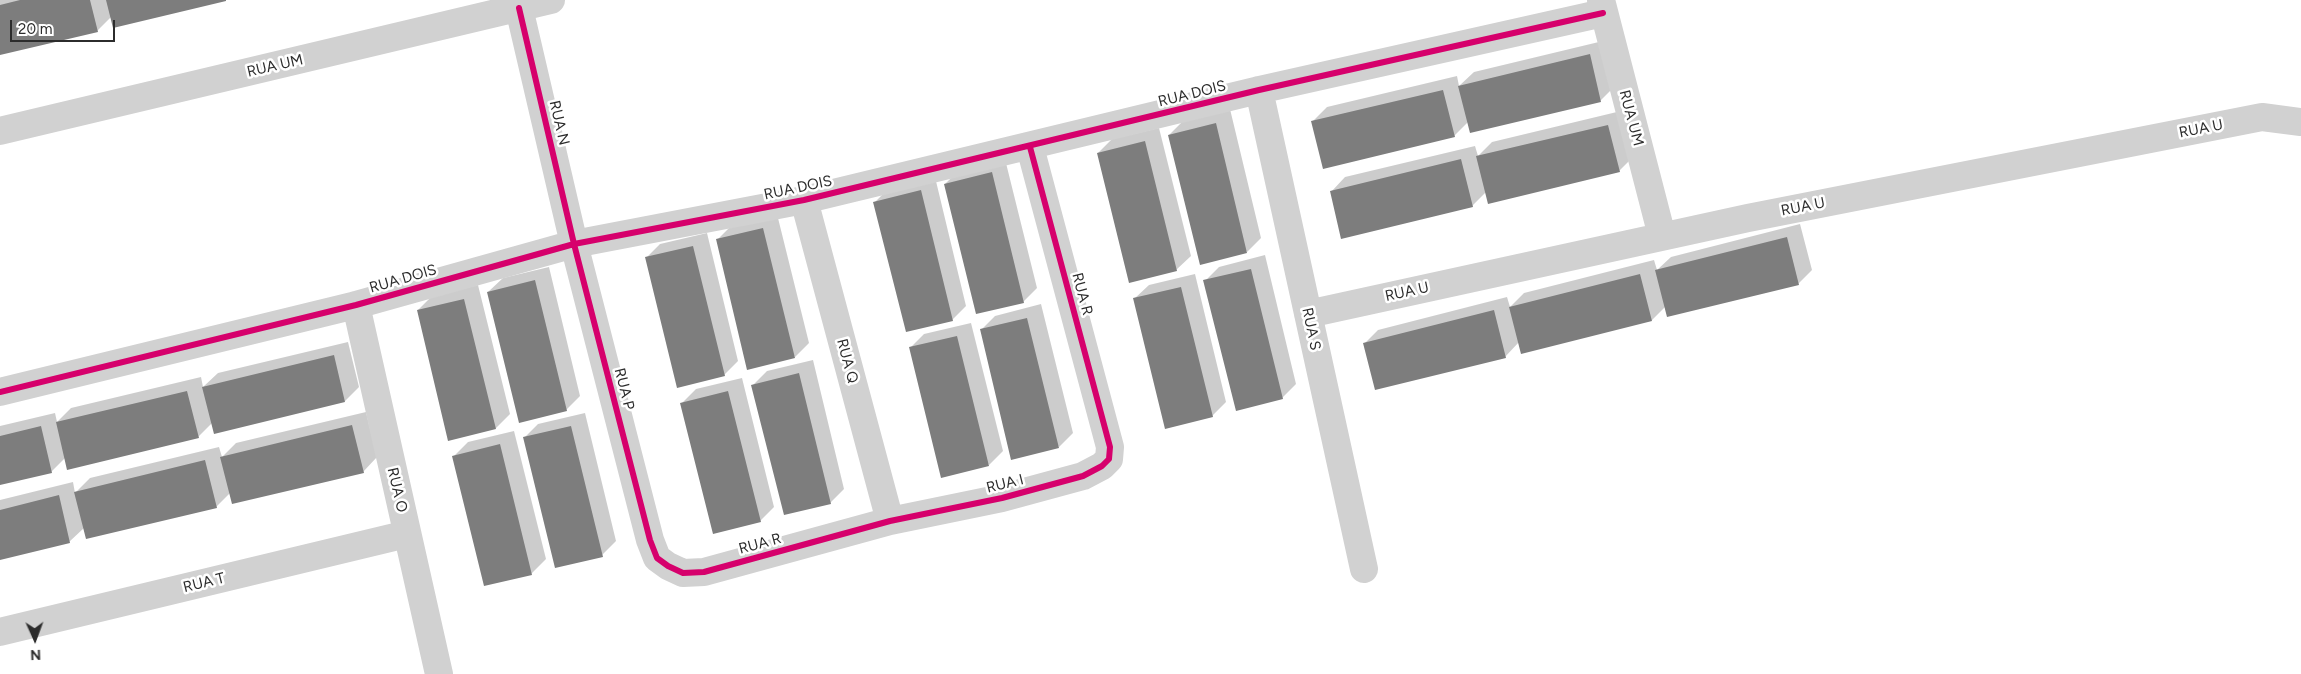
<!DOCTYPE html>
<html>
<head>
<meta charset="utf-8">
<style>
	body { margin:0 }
	#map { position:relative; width:2301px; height:674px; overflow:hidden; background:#fff; font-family:Figtree,sans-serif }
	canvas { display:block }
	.north { position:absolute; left:10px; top:614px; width:50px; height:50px; -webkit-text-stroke:4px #fff; paint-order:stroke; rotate:178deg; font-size:14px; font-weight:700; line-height:20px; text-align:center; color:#2c2c2c }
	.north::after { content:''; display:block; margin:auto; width:18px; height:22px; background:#2c2c2c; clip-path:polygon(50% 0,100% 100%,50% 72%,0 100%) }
	.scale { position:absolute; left:10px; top:20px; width:105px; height:22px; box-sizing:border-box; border:2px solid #2c2c2c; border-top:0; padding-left:6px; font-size:15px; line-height:18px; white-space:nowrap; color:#2c2c2c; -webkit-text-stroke:4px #fff; paint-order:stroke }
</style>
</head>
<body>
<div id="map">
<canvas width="2301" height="674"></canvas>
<div class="north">N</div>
<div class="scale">20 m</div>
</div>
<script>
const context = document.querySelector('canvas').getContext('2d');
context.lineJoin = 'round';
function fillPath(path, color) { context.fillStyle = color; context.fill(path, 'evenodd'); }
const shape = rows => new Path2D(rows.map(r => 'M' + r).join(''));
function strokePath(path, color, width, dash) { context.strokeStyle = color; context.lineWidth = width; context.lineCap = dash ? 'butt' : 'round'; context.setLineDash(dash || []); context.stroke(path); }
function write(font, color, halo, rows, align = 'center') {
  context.font = font + ' Figtree,sans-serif'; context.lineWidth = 5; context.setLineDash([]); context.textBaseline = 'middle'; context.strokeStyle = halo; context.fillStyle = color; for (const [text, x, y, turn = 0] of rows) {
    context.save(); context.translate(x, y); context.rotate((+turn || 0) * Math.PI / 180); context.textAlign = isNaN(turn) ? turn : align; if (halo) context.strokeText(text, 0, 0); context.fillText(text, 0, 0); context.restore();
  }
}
fillPath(shape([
	[0,0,224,0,112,16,97,31,0,54],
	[1603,41,1614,87,1600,101,1468,122,1454,136,1313,121,1327,107,1457,76,1459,86,1474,72],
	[1230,109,1261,238,1247,252,1169,135,1183,121],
	[1621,111,1633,157,1619,171,1486,192,1472,206,1331,192,1345,177,1475,146,1478,156,1492,142],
	[1159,128,1191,256,1176,270,1098,153,1112,139],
	[1005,159,1037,288,1023,302,945,184,959,170],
	[935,177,966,306,952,320,875,202,889,188],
	[777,214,809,343,795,357,717,240,731,226],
	[1800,224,1812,270,1798,284,1666,306,1652,320,1519,342,1505,357,1364,344,1378,330,1507,297,1510,307,1524,293,1654,260,1657,270,1671,257],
	[707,233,738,361,724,375,646,258,660,244],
	[1265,255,1296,384,1282,398,1205,281,1219,267],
	[549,267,580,396,566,410,488,292,503,278],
	[1195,274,1226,402,1212,416,1134,299,1149,285],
	[478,285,510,414,496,428,449,439,418,310,432,296],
	[1041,304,1073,433,1059,447,981,330,995,316],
	[971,323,1003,451,989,465,910,348,924,334],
	[348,342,359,387,345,401,212,423,198,437,65,458,51,472,0,484,0,426,55,413,57,422,71,408,201,377,203,387,218,373],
	[813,360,844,489,830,503,753,385,767,371],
	[742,378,774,507,760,521,682,403,696,389],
	[366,412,377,457,363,472,231,492,216,507,84,528,69,542,0,559,0,500,73,482,75,493,90,478,219,447,222,457,236,443],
	[585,413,616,541,602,555,524,438,538,424],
	[514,431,546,559,531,574,454,456,468,442]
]), '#0003');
fillPath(shape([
	[20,0,90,0,98,32,0,55,0,5],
	[106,0,226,0,226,1,113,28],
	[1590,54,1601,102,1470,133,1458,86],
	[1443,90,1455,137,1323,169,1311,121],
	[1216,123,1247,253,1200,265,1168,135],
	[1608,125,1620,172,1488,204,1476,156],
	[1145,141,1177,271,1129,283,1097,153],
	[1461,159,1473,207,1341,239,1330,191],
	[992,172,1024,303,976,314,944,184],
	[921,190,953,321,906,332,873,202],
	[763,228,795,358,747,370,716,239],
	[1787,237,1799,285,1667,317,1655,270],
	[693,246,725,376,677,388,645,257],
	[1251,269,1283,399,1236,411,1203,280],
	[1640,274,1652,321,1521,354,1509,307],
	[535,280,567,411,519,423,487,292],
	[1181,287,1213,417,1165,429,1133,298],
	[464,299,496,429,448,441,417,310],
	[1494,310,1506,358,1375,390,1363,343],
	[1027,318,1059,448,1011,460,980,329],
	[957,336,989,466,941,478,909,347],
	[334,355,345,402,214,434,202,387],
	[799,373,831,504,784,515,751,385],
	[187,391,199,438,67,470,56,422],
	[728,391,761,522,713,534,680,403],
	[352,425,364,473,232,504,220,457],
	[41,426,52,473,0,485,0,436],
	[571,426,603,557,555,568,523,437],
	[500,444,532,575,484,586,452,456],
	[205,460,217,508,86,539,74,492],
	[59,495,70,543,0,560,0,510]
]), '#7d7d7d');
strokePath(shape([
	[1601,0,1662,236],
	[519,8,574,244,650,540,657,558,668,566,683,573,704,572,890,521,1002,498,1083,476,1102,466,1109,459,1110,447,1030,147],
	[1259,90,1364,569],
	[0,131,551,0],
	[804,200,890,521],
	[356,305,439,674],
	[1308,314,1748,218,2262,117,2301,122],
	[0,392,356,305,574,244,804,200,1259,90,1603,13],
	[0,632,407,534]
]), '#d1d1d1', 28);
strokePath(shape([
	[519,8,574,244,650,540,657,558,668,566,683,573,704,572,890,521,1002,498,1083,476,1102,466,1109,459,1110,447,1030,147],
	[0,392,356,305,574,244,804,200,1259,90,1603,13]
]), '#d6006c', 6);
write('15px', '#2c2c2c', '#fff', [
	["RUA UM",275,66,-13],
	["RUA DOIS",1192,94,-14],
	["RUA UM",1631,118,75],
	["RUA N",559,123,77],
	["RUA U",2201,129,-11],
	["RUA DOIS",798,188,-12],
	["RUA U",1803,207,-11],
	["RUA DOIS",403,279,-16],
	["RUA U",1407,292,-12],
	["RUA R",1082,294,75],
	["RUA S",1311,329,78],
	["RUA Q",847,361,75],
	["RUA P",624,389,76],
	["RUA I",1005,484,-14],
	["RUA O",397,490,77],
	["RUA R",760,544,-15],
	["RUA T",204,583,-14]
]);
</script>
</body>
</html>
